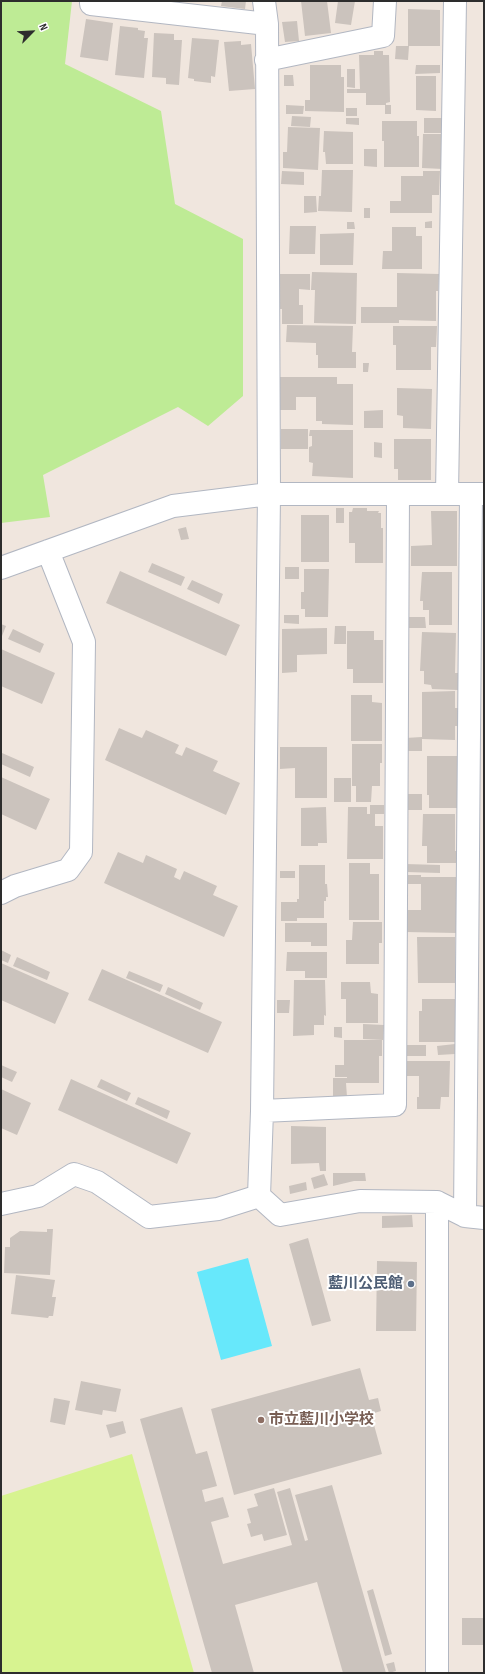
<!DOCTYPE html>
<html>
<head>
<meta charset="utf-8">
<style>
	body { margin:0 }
	#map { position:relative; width:485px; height:1674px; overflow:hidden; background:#f0e6de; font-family:"Sofia Sans Condensed",sans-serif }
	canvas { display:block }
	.frame { position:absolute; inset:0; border:2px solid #2d2d2d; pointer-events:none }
	.north { position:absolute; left:12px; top:12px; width:40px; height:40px; -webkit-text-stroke:3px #fff; paint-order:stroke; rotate:66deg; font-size:11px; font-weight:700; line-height:16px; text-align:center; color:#2d2d2d }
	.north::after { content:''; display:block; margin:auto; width:14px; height:18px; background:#2d2d2d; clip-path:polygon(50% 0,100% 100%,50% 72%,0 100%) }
</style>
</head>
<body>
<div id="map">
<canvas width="485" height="1674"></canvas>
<div class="frame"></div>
<div class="north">N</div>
</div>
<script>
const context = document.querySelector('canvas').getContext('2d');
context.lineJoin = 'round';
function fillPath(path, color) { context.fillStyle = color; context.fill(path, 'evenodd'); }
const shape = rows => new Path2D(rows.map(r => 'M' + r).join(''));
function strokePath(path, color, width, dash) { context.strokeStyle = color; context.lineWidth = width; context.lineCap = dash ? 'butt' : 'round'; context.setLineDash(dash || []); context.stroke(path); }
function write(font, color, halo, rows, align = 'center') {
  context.font = font + ' "Sofia Sans Condensed","Noto Sans JP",sans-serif'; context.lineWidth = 4; context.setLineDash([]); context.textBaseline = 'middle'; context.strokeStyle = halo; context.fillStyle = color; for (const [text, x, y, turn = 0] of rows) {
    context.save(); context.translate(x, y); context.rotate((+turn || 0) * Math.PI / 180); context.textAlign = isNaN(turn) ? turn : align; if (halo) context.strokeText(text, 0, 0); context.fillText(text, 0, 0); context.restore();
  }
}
fillPath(shape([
	[1,1,72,1,65,64,161,111,175,204,243,239,243,396,208,426,178,407,43,475,50,517,1,523]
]), '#beeb95');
fillPath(shape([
	[132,1454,194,1673,1,1673,1,1496]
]), '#d7f390');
fillPath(shape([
	[248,1258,272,1346,221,1360,197,1272]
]), '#67e8fb');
fillPath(shape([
	[222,1,246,1,245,9,221,6],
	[301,1,327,1,331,33,305,36],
	[338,1,355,1,351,25,335,23],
	[408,9,440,10,440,46,408,46],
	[86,19,113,23,108,61,80,57],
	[297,21,299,41,285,42,282,22],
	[120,26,138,28,138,30,145,31,144,38,148,38,144,78,115,75],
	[154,33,174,34,174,40,182,40,179,85,166,84,166,78,152,77],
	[192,38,219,40,215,77,211,76,211,83,194,81,194,79,188,78],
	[241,41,241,45,251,44,255,89,229,91,224,42],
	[396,46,409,46,408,60,395,59],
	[374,51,383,51,383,55,389,55,390,102,386,103,386,105,391,105,391,114,385,114,385,105,366,105,366,93,347,93,347,89,360,89,359,55,374,55],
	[310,65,341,65,341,77,344,77,344,112,305,111,305,100,310,100],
	[416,65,440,65,440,73,415,74],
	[347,69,355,69,355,88,347,87],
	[284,75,293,75,294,86,284,86],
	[416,76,436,76,436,111,416,110],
	[286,105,304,106,303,114,286,114],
	[346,108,357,108,357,116,346,116],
	[292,116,311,117,310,127,291,126],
	[346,118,359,118,359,125,346,124],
	[424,118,443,118,443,133,424,133],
	[382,121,417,121,417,136,419,136,419,167,384,167,384,141,382,141],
	[288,127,320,128,318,170,283,168,283,152,287,152],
	[324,131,353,132,353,164,326,164,325,152,323,152],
	[423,134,443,134,443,169,422,168],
	[364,149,377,149,377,167,364,166],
	[322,170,353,170,352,212,318,211,319,196,321,196],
	[282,171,304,172,304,185,281,184],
	[423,171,440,171,439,195,432,195,432,213,390,213,390,201,401,201,401,176,423,176],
	[304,196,316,196,317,212,304,213],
	[364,208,370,208,370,218,364,218],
	[432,221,432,228,425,228,425,222],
	[347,222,354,222,355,229,347,229],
	[290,226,316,226,315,254,289,254],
	[392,227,416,227,416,236,422,236,422,269,382,269,383,251,392,251],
	[354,233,353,265,320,265,320,234],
	[312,272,357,273,356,324,314,323,315,290,311,290],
	[397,273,439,274,438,291,436,291,436,321,399,320,399,323,361,323,361,307,397,307],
	[280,274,310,274,310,290,299,289,299,305,303,305,303,324,282,324,282,309,280,309],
	[287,325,353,326,352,352,356,352,356,368,318,368,318,355,316,355,316,343,286,342],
	[393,326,437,326,436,347,431,347,431,370,396,370,396,345,393,345],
	[363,363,369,363,368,372,363,372],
	[280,377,337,377,337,384,353,384,353,425,322,424,322,421,316,421,316,397,296,397,296,410,280,410],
	[397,388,432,389,431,429,403,428,403,416,397,415],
	[383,410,383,428,364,428,364,411],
	[281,429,308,429,308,449,281,449],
	[310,430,353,430,353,478,312,476,313,463,309,462,309,447,312,446,312,436,309,436],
	[394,439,431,439,431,480,398,480,398,469,394,469],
	[374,442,382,443,382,458,374,457],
	[336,508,344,508,344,523,336,523],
	[353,508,367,508,367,511,379,511,378,513,381,513,381,528,383,528,383,563,355,563,355,543,349,543,349,512,352,512],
	[431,511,457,511,457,566,411,566,411,546,432,545],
	[301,515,329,515,329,562,301,562],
	[186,527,189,539,181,540,178,529],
	[152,563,185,577,181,586,148,572],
	[285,567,299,567,299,579,285,579],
	[304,569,329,569,328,617,305,617,305,609,301,609,301,592,304,592],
	[120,571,240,625,226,656,106,603],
	[422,572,452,572,452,625,429,625,429,610,423,610,423,601,420,601],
	[192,580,223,594,219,604,187,589],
	[284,615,299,615,299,624,284,623],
	[407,617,425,617,426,628,407,628],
	[1,624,6,626,2,636,1,635],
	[335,626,346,626,346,644,334,644],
	[327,628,327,654,297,655,297,672,282,673,282,629],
	[13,629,44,644,40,653,8,639],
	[347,631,374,631,374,640,383,640,383,683,353,683,353,669,347,669],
	[422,632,456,633,455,673,459,673,458,690,432,689,431,685,424,684,424,671,420,671],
	[1,649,55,673,42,704,1,686],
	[455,691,455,708,458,708,458,726,455,726,455,740,422,739,422,751,405,751,405,738,422,737,422,692],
	[351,695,372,695,372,702,382,703,382,741,351,741],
	[119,728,142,738,146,730,179,745,175,753,182,756,186,747,218,761,213,771,240,783,226,815,105,760],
	[352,744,382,744,382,763,380,763,380,786,372,786,371,802,356,802,356,786,352,786],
	[280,747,327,747,327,798,295,798,295,768,280,769],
	[2,753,34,767,30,777,1,764],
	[427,756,457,756,457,808,429,808,429,795,427,795],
	[1,777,50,799,36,830,1,814],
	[334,778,351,778,351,802,334,802],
	[407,794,422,794,422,810,408,810],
	[370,805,384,805,384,814,375,814,375,826,383,826,383,859,347,859,348,807,367,807,367,814,370,814],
	[326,807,327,843,318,843,318,846,301,846,301,808],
	[423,814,455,814,455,851,457,851,457,863,427,863,427,846,422,846],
	[118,852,143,863,146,855,177,869,174,877,180,880,184,871,217,886,213,895,238,906,224,937,104,883],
	[349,863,370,863,370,874,379,874,379,920,349,920],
	[405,864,440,865,440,873,406,872],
	[299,865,325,865,325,884,327,884,328,897,326,897,326,901,324,901,324,918,297,918,297,921,281,921,281,902,297,902,297,899,299,899],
	[280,871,295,871,295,878,280,878],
	[405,875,421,875,421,877,456,877,456,933,406,932,406,910,421,910,421,884,405,884],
	[353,922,382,922,382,943,379,943,379,964,346,964,346,940,352,940],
	[285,923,327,923,327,946,311,946,311,942,285,942],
	[417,937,455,937,455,983,418,983],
	[1,950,11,955,8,963,1,960],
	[287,952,327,952,327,978,305,978,305,971,286,971],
	[17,957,50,972,47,980,13,966],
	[1,963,69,993,55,1024,1,1000],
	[102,969,222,1022,208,1053,88,1000],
	[129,971,163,985,160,992,126,978],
	[294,980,325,980,326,1016,324,1015,324,1025,314,1025,314,1035,293,1036],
	[341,982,370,982,371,993,378,994,378,1023,346,1023,346,999,341,999],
	[168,987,203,1003,200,1010,165,994],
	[422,999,455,999,455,1042,419,1042,419,1011,422,1011],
	[277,1000,290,1000,289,1013,277,1013],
	[363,1024,384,1025,383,1040,363,1039],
	[334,1027,342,1027,342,1038,334,1037],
	[344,1040,382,1040,382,1056,379,1056,379,1083,346,1083,347,1097,333,1097,333,1078,347,1078,347,1077,335,1077,335,1065,344,1065],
	[455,1044,455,1054,438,1055,437,1046],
	[405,1045,426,1045,426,1056,405,1056],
	[405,1061,450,1061,449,1097,441,1097,440,1109,417,1109,417,1097,419,1097,419,1076,405,1076],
	[1,1065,17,1072,12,1082,1,1077],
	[71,1079,191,1133,177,1164,58,1110],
	[101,1079,131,1093,127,1101,97,1087],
	[1,1089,31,1103,17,1135,1,1128],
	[138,1097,170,1111,167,1119,135,1104],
	[291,1126,326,1127,326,1171,320,1171,319,1163,291,1164],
	[333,1173,365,1173,366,1181,354,1181,333,1186],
	[324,1174,328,1185,314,1189,311,1178],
	[306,1182,307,1190,290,1194,289,1186],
	[412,1215,413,1227,382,1228,382,1216],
	[47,1229,53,1229,50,1275,4,1273,5,1247,10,1247,10,1238,20,1231,47,1232],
	[308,1238,331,1321,312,1326,289,1244],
	[377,1261,417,1262,416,1331,376,1331],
	[16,1275,55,1280,52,1297,56,1297,53,1316,49,1316,48,1318,11,1314],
	[360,1368,369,1400,378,1398,381,1411,371,1414,382,1454,234,1495,211,1409],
	[81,1381,121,1389,116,1412,103,1410,102,1415,75,1410],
	[54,1398,70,1401,65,1425,50,1422],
	[182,1407,196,1454,207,1451,217,1486,202,1490,205,1502,223,1497,229,1517,211,1522,223,1564,292,1545,277,1492,290,1488,305,1541,308,1540,295,1495,332,1485,386,1673,343,1673,317,1582,235,1605,254,1673,212,1673,140,1419],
	[123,1421,126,1433,110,1438,106,1425],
	[274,1488,287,1535,264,1541,262,1534,251,1537,247,1524,251,1523,247,1509,258,1506,254,1494],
	[373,1589,392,1654,385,1656,367,1591],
	[462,1618,484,1618,484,1645,462,1645],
	[394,1662,396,1671,389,1673,386,1664]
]), '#cbc3bd');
const minor = shape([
	[91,1,91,4,267,24],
	[264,1,267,24,269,494,262,1111,259,1196,280,1215,360,1201,437,1202,465,1216,484,1218],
	[266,60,383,36,385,1],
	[447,494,455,1],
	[1,568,173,506,269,494,484,494],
	[1,893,15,886,68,870,81,852,84,642,48,551],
	[262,1111,395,1105,398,494],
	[1,1204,38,1196,74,1174,97,1182,149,1217,218,1209,259,1196],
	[465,1216,471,494],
	[437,1673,437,1202]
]);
strokePath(minor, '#b2b7c2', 24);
strokePath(minor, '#fff', 22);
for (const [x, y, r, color] of [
	[411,1284,4,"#5c6f8a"],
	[261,1420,4,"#8d6e63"]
]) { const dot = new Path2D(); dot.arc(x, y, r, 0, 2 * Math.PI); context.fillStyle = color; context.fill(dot); strokePath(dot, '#fff', 1.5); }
write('bold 15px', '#4e5e75', '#fff', [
	["藍川公民館",403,1284]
], 'right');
write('bold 15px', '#785e54', '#fff', [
	["市立藍川小学校",269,1420]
], 'left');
</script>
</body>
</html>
